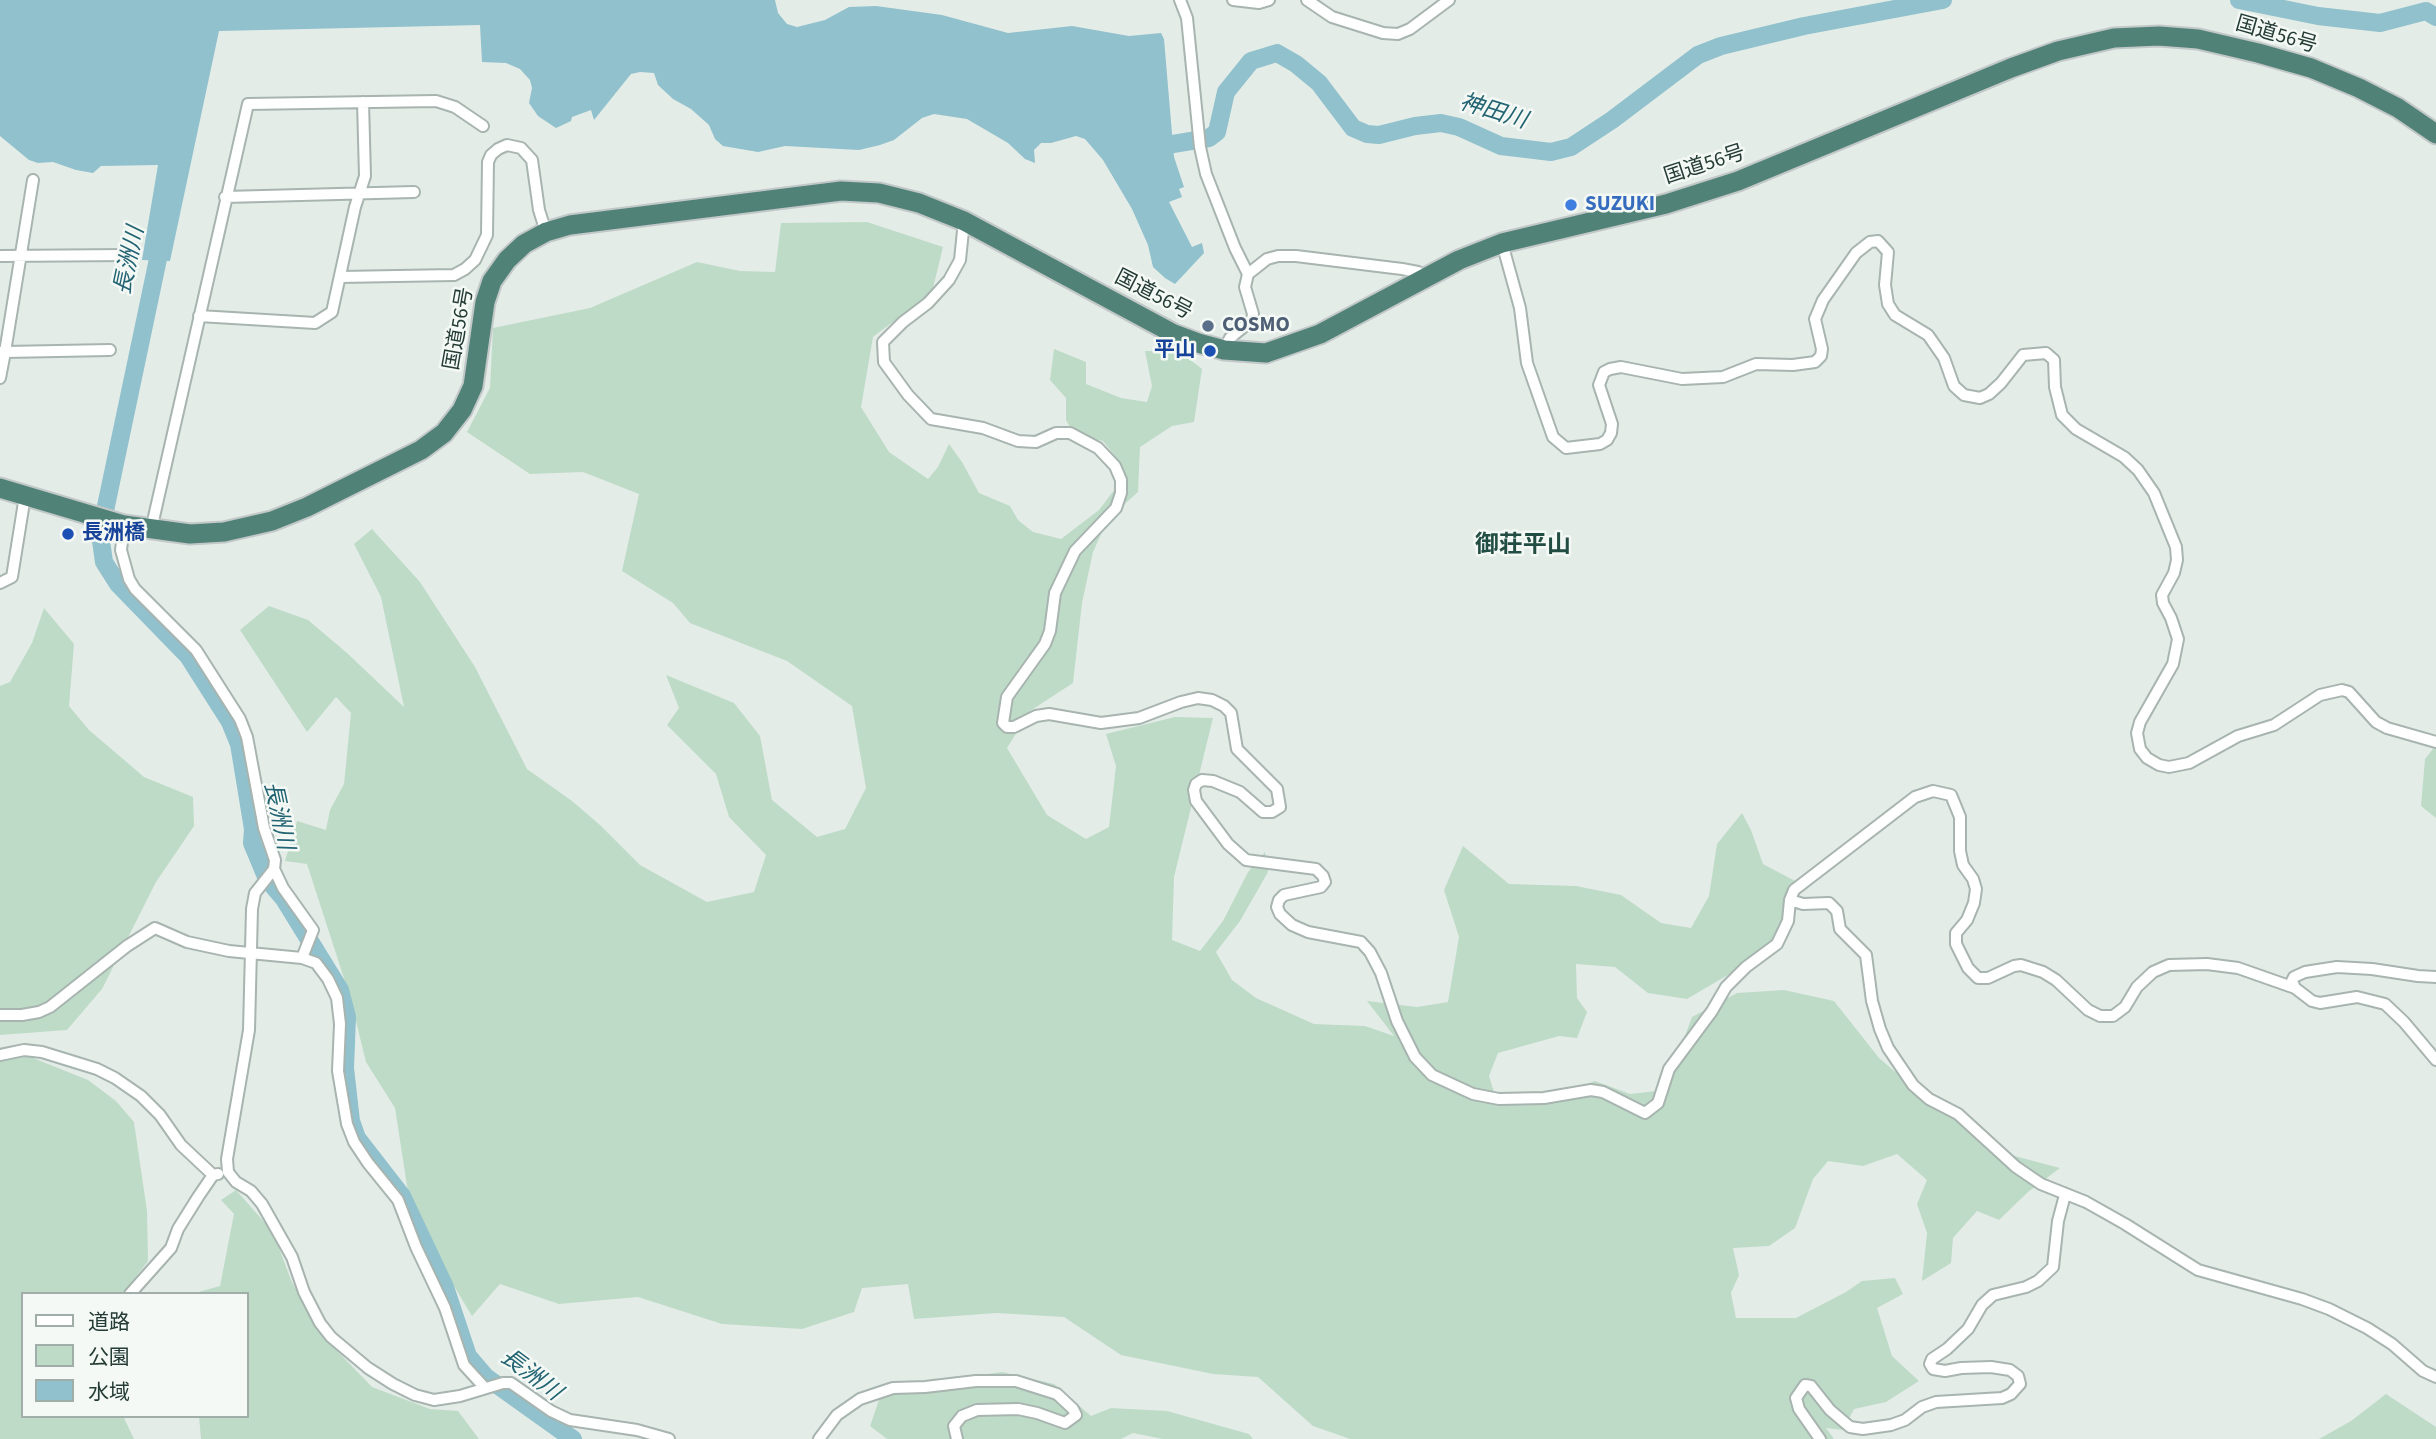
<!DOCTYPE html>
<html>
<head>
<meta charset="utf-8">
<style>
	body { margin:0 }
	#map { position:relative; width:2436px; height:1439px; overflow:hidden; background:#e4ece8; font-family:"Source Sans 3","Noto Sans JP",sans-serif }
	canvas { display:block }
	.legend { position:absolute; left:21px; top:1292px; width:228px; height:126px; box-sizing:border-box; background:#f4f9f6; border:2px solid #a1ada9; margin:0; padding:9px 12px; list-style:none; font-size:21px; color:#253c36 }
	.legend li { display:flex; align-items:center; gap:14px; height:35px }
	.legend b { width:35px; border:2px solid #a1ada9 }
</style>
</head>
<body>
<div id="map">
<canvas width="2436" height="1439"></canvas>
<ul class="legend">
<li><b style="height:9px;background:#fff"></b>道路</li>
<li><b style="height:19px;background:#bedbc7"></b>公園</li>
<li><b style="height:19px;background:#90c1cc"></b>水域</li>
</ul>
</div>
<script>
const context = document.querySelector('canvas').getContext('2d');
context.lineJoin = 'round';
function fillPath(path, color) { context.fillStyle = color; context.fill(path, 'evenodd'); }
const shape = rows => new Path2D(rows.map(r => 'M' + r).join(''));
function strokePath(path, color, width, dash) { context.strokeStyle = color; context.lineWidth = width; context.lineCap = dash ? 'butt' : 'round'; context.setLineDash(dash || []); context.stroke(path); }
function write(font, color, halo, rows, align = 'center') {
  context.font = font + ' "Source Sans 3","Noto Sans JP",sans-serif'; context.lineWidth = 5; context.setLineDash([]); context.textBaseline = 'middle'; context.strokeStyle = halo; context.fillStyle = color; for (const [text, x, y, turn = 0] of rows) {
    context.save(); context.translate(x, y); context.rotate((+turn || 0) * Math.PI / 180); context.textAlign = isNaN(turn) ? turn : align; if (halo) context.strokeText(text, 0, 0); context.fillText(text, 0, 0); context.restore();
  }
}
fillPath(shape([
	[867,222,943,247,932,292,873,337,861,407,889,452,928,479,938,467,949,444,962,462,979,493,1010,506,1018,520,1033,532,1061,539,1099,510,1115,489,1119,461,1103,441,1075,435,1066,420,1066,398,1050,380,1054,349,1086,362,1086,384,1121,398,1147,402,1152,386,1145,351,1180,352,1202,369,1194,422,1172,426,1140,447,1138,492,1108,519,1093,552,1082,603,1073,683,1030,711,1007,748,1047,815,1086,839,1109,827,1116,766,1106,734,1175,717,1213,718,1174,877,1172,940,1200,951,1223,921,1248,872,1265,852,1268,872,1240,921,1216,952,1232,980,1256,998,1314,1024,1365,1026,1394,1036,1367,1001,1417,1007,1448,1002,1459,937,1444,890,1463,846,1509,884,1576,886,1621,895,1661,923,1691,928,1709,896,1717,844,1742,813,1751,830,1763,864,1797,882,1790,911,1765,953,1687,999,1648,993,1615,967,1576,964,1577,998,1587,1012,1577,1038,1559,1036,1498,1053,1489,1076,1498,1105,1543,1100,1595,1081,1630,1094,1665,1090,1692,1017,1737,993,1784,990,1834,1001,1879,1058,1929,1101,2007,1154,2060,1168,2028,1192,1999,1220,1977,1211,1953,1238,1951,1263,1922,1281,1927,1233,1917,1204,1927,1180,1897,1154,1863,1166,1828,1161,1813,1179,1795,1228,1769,1246,1733,1248,1739,1275,1731,1293,1736,1318,1796,1318,1846,1292,1862,1281,1895,1278,1903,1294,1877,1308,1892,1356,1919,1381,1886,1402,1854,1409,1843,1430,1826,1428,1834,1439,1350,1439,1313,1426,1258,1377,1213,1374,1121,1355,1064,1317,997,1313,914,1319,908,1284,862,1288,854,1312,802,1329,722,1324,638,1297,559,1304,500,1284,472,1316,442,1266,408,1192,395,1108,366,1062,350,997,307,864,285,861,297,821,326,830,330,810,344,784,351,713,336,697,307,732,240,630,269,606,308,620,347,653,404,707,381,597,354,544,372,529,420,582,475,667,527,769,572,801,600,825,640,865,707,902,754,892,766,855,729,817,716,774,667,725,679,708,666,675,734,703,760,736,772,800,817,837,845,829,866,788,852,706,787,661,690,623,673,603,622,571,639,494,583,472,530,474,467,432,490,388,493,328,590,308,697,262,740,271,775,272,781,223],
	[44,608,74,644,69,706,89,730,144,777,193,797,194,826,156,882,102,989,67,1030,0,1035,0,686,10,682,32,643],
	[2436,745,2436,818,2421,806,2425,759],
	[28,1056,88,1080,116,1101,134,1122,147,1211,148,1261,123,1294,23,1294,23,1416,123,1416,134,1439,0,1439,0,1059],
	[236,1190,273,1232,291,1280,318,1331,372,1387,430,1409,458,1411,479,1439,201,1439,199,1416,247,1416,247,1294,191,1294,220,1286,234,1214,221,1200],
	[1002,1372,1054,1384,1091,1416,1111,1408,1167,1411,1249,1434,1253,1439,1163,1439,1133,1433,1121,1439,887,1439,870,1426,880,1397,938,1381],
	[2386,1394,2436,1427,2436,1439,2319,1439,2351,1421]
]), '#bedbc7');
fillPath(shape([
	[0,0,775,0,778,13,787,24,797,27,825,20,849,7,876,6,942,15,1008,33,1072,26,1129,36,1161,33,1164,39,1174,157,1184,187,1179,189,1182,197,1169,202,1192,247,1202,243,1204,253,1175,284,1165,278,1153,267,1148,245,1132,209,1103,160,1085,139,1076,136,1051,143,1041,143,1034,150,1035,163,1025,159,1008,143,967,119,934,114,922,118,894,140,880,145,859,150,785,146,758,152,723,146,715,139,709,125,691,109,673,99,658,85,654,73,640,72,631,74,594,120,591,110,572,117,571,121,556,128,538,116,529,103,532,88,530,80,520,69,506,63,482,62,480,25,219,31,170,261,142,260,158,165,101,166,93,173,76,170,53,162,38,163,29,160,0,136]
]), '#90c1cc');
strokePath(shape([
	[2239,0,2318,16,2380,23,2426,11,2436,17],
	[1161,146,1209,138,1217,132,1226,92,1251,61,1277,53,1296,64,1319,83,1353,128,1367,134,1379,135,1415,126,1441,123,1459,127,1501,146,1551,152,1571,147,1612,120,1698,55,1721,46,1804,26,1943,0],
	[162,240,106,506,101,541,104,562,118,584,188,656,230,722,239,744,253,829,252,843,267,879,284,899,340,990,347,1017,345,1068,351,1121,357,1138,402,1196,445,1287,468,1356,486,1377,573,1439]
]), '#90c1cc', 18);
const minor = shape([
	[1180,0,1187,18,1200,147,1206,174,1235,248,1248,274],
	[1233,0,1259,3,1269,0],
	[1307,0,1332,17,1383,33,1398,34,1410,29,1449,0],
	[33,180,5,352,110,350],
	[225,197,414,192],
	[964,221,960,260,949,280,928,303,903,322,883,342,884,362,908,395,931,419,983,428,1018,441,1036,442,1056,433,1070,433,1098,448,1115,466,1121,480,1121,493,1116,508,1075,551,1055,593,1050,631,1045,644,1007,697,1003,723,1007,727,1014,727,1036,716,1049,714,1101,723,1139,718,1181,702,1198,698,1212,700,1224,706,1231,713,1237,749,1277,789,1280,807,1272,812,1263,812,1240,792,1213,781,1202,780,1196,784,1194,790,1196,801,1228,844,1246,860,1316,869,1323,876,1325,882,1321,887,1284,895,1279,900,1277,907,1280,914,1292,925,1308,932,1361,942,1370,952,1381,973,1397,1021,1415,1057,1432,1075,1473,1094,1499,1099,1544,1098,1591,1090,1603,1092,1645,1113,1658,1103,1669,1069,1712,1011,1726,987,1746,967,1777,944,1788,921,1790,900,1794,890,1915,797,1933,791,1951,795,1960,817,1960,851,1963,865,1973,879,1976,889,1974,903,1967,920,1956,933,1956,944,1968,968,1978,978,1988,978,2014,966,2021,965,2043,972,2056,980,2088,1010,2100,1016,2113,1016,2125,1007,2137,987,2153,972,2169,965,2207,964,2238,968,2295,988,2312,1001,2320,1003,2357,997,2385,1004,2404,1022,2436,1060],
	[1502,243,1520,308,1527,363,1553,437,1566,448,1600,444,1607,440,1611,433,1612,424,1599,385,1604,372,1610,369,1621,367,1682,379,1723,377,1756,364,1793,365,1815,362,1821,356,1822,349,1815,319,1823,300,1856,253,1870,242,1878,241,1888,252,1885,285,1888,304,1895,315,1928,335,1944,358,1954,386,1964,395,1980,398,1989,394,2001,383,2023,355,2046,353,2054,360,2055,387,2062,415,2076,429,2124,457,2138,470,2154,493,2176,547,2177,560,2174,573,2162,595,2163,603,2171,618,2178,639,2173,664,2140,722,2137,733,2140,749,2147,758,2159,765,2169,767,2189,763,2238,736,2274,725,2320,695,2342,690,2349,692,2376,722,2387,728,2436,742],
	[0,256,128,255],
	[340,277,454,275,465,269,475,260,487,235,488,162,491,155,498,149,507,145,521,148,532,160,539,210,546,232],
	[199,316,315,323,332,312,355,207,365,176,363,102],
	[1224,350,1230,338,1252,320,1253,314,1245,287,1248,274,1267,259,1278,256,1296,256,1402,269,1418,272,1425,277],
	[0,352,5,352,0,378],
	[124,525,121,550,129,579,135,589,196,650,240,719,247,737,264,828,275,860,274,869,283,888,313,930,302,958],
	[151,530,248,104,436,101,455,107,483,126],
	[0,583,12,577,25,496],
	[274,869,255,893,252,909,249,1030,227,1159,228,1172,236,1182,251,1191,262,1204,292,1257,304,1292,320,1323,331,1337,368,1368,393,1384,415,1395,434,1400,460,1396,503,1383,511,1383,551,1411,570,1420,637,1430,669,1439],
	[1790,900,1803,904,1829,903,1837,911,1840,929,1866,955,1872,1001,1880,1029,1888,1048,1913,1085,1929,1099,1958,1114,2016,1167,2041,1184,2086,1202,2125,1224,2198,1270,2302,1299,2329,1309,2367,1328,2392,1344,2423,1371,2436,1377],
	[2295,988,2292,981,2294,977,2305,972,2337,967,2372,969,2418,976,2436,977],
	[0,1015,22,1015,39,1012,50,1007,127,946,155,928,187,942,229,951,302,958,316,963,328,979,337,998,340,1024,338,1071,347,1124,354,1142,368,1163,398,1200,416,1247,445,1308,464,1365,485,1388],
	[0,1055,24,1050,42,1052,97,1069,115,1078,141,1096,160,1115,181,1145,213,1175],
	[130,1294,171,1248,178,1229,198,1197,213,1175,218,1174],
	[819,1439,837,1415,860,1399,893,1388,925,1387,976,1381,1016,1381,1057,1394,1073,1409,1076,1415,1065,1423,1037,1413,1018,1409,977,1410,962,1416,954,1426,957,1439],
	[1820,1439,1799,1409,1796,1398,1805,1385,1811,1386,1830,1410,1850,1427,1863,1429,1891,1425,1905,1420,1922,1407,1936,1402,2002,1398,2011,1394,2020,1384,2018,1376,2010,1370,1991,1367,1961,1368,1945,1371,1933,1369,1930,1364,1932,1359,1947,1349,1968,1329,1982,1305,1993,1295,2026,1287,2038,1281,2053,1267,2058,1221,2065,1195]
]);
const trunk = shape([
	[0,488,124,525,190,534,224,532,272,521,307,507,421,450,444,433,462,410,473,386,485,302,492,281,507,260,524,244,546,232,570,225,841,191,879,193,919,203,964,221,1174,334,1198,343,1224,350,1266,353,1320,334,1459,260,1502,243,1666,204,1738,181,2011,68,2058,51,2114,38,2159,36,2198,39,2258,53,2311,68,2359,88,2398,108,2436,134]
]);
strokePath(minor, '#a7b4af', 14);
strokePath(trunk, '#c2c8c7', 23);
strokePath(minor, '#fff', 10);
strokePath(trunk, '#508278', 19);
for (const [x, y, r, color] of [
	[1571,205,7,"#3f7fe0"],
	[1208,326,7,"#5c6f8a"],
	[1210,351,7,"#1a4fb4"],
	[68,534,7,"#1a4fb4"]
]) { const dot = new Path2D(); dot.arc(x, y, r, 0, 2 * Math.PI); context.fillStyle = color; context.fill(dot); strokePath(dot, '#f4f9f6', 2.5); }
write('21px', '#253c36', '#f4f9f6', [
	["国道56号",2276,36,16],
	["国道56号",1705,166,-18],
	["国道56号",1153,296,27],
	["国道56号",460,329,-80]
]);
write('bold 21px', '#366cbe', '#f4f9f6', [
	["SUZUKI",1585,205]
], 'left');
write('bold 21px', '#4e5e75', '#f4f9f6', [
	["COSMO",1222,326]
], 'left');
write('bold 21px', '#164399', '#f4f9f6', [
	["平山",1196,351],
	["長洲橋",82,534,"left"]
], 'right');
write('italic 23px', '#236473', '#f4f9f6', [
	["神田川",1493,113,17],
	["長洲川",131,261,-78],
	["長洲川",277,816,78],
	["長洲川",530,1376,37]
]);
write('bold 24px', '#224d43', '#f4f9f6', [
	["御荘平山",1523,547]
]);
</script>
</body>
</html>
